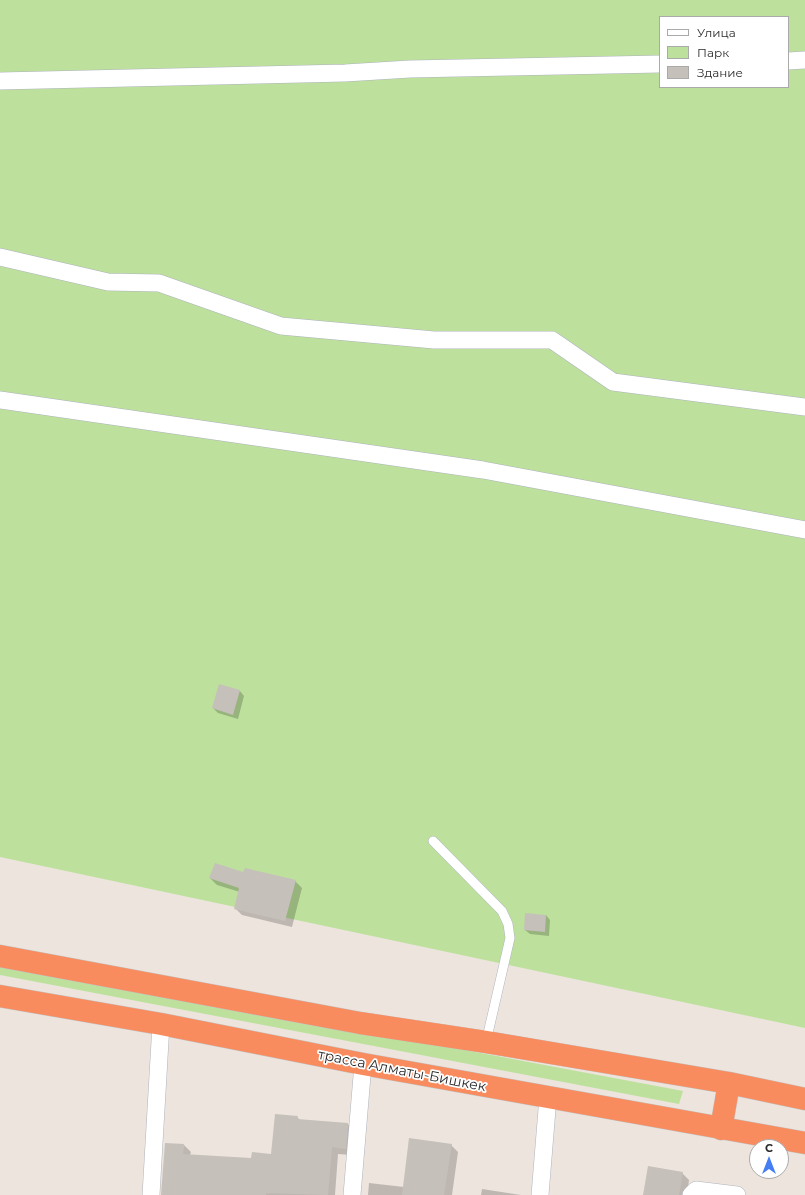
<!DOCTYPE html>
<html>
<head>
<meta charset="utf-8">
<style>
	body { margin:0 }
	#map { position:relative; width:805px; height:1195px; overflow:hidden; background:#ede4de; font-family:Montserrat,sans-serif }
	canvas { display:block }
	.legend { position:absolute; left:659px; top:16px; width:130px; height:72px; box-sizing:border-box; background:#fff; border:1px solid #aaa; margin:0; padding:5px 7px; list-style:none; font-size:12px; color:#2b2b2b }
	.legend li { display:flex; align-items:center; gap:8px; height:20px }
	.legend b { width:20px; border:1px solid #aaa }
	.north { position:absolute; left:749px; top:1139px; width:40px; height:40px; box-sizing:border-box; background:#fff; border:1px solid #aaa; border-radius:50%; rotate:0deg; font-size:11px; font-weight:700; line-height:16px; text-align:center; color:#2b2b2b }
	.north::after { content:''; display:block; margin:auto; width:14px; height:18px; background:#457df3; clip-path:polygon(50% 0,100% 100%,50% 72%,0 100%) }
</style>
</head>
<body>
<div id="map">
<canvas width="805" height="1195"></canvas>
<ul class="legend">
<li><b style="height:5px;background:#fff"></b>Улица</li>
<li><b style="height:11px;background:#bde19d"></b>Парк</li>
<li><b style="height:11px;background:#c5c0ba"></b>Здание</li>
</ul>
<div class="north">С</div>
</div>
<script>
const context = document.querySelector('canvas').getContext('2d');
context.lineJoin = 'round';
function fillPath(path, color) { context.fillStyle = color; context.fill(path, 'evenodd'); }
const shape = rows => new Path2D(rows.map(r => 'M' + r).join(''));
function strokePath(path, color, width, dash) { context.strokeStyle = color; context.lineWidth = width; context.lineCap = dash ? 'butt' : 'round'; context.setLineDash(dash || []); context.stroke(path); }
function write(font, color, halo, rows, align = 'center') {
  context.font = font + ' Montserrat,sans-serif'; context.lineWidth = 3.5; context.setLineDash([]); context.textBaseline = 'middle'; context.strokeStyle = halo; context.fillStyle = color; for (const [text, x, y, turn = 0] of rows) {
    context.save(); context.translate(x, y); context.rotate((+turn || 0) * Math.PI / 180); context.textAlign = isNaN(turn) ? turn : align; if (halo) context.strokeText(text, 0, 0); context.fillText(text, 0, 0); context.restore();
  }
}
fillPath(shape([
	[0,0,805,0,805,1028,0,857],
	[660,17,788,17,788,87,660,87],
	[0,964,465,1050,683,1091,679,1104,0,975]
]), '#bde19d');
fillPath(shape([
	[240,691,244,696,238,719,218,713,213,708],
	[244,873,295,881,302,888,292,927,242,915,235,908,240,892,217,885,210,878],
	[546,915,550,920,549,936,530,934,525,930],
	[297,1117,300,1120,348,1124,354,1131,352,1155,338,1154,335,1195,162,1195,184,1145,191,1152,190,1155,252,1160,272,1155],
	[451,1145,458,1152,452,1195,368,1195,369,1183,404,1187],
	[682,1173,689,1180,687,1195,644,1195],
	[482,1189,521,1195,481,1195]
]), '#0003');
fillPath(shape([
	[219,684,240,690,233,715,212,708],
	[215,863,243,872,245,868,296,880,285,921,234,909,239,888,209,878],
	[525,913,546,915,545,932,524,930],
	[275,1114,298,1116,297,1119,348,1123,346,1149,332,1147,328,1195,266,1193,266,1195,161,1195,165,1143,184,1144,183,1154,251,1158,252,1152,271,1154],
	[409,1138,452,1144,444,1195,402,1195],
	[648,1166,683,1172,679,1195,643,1195]
]), '#c5c0ba');
const lane = shape([
	[433,841,502,911,508,924,510,938,486,1042]
]);
const street = shape([
	[788,61,805,60],
	[0,81,345,73,410,69,660,64],
	[0,257,108,282,159,283,281,326,434,340,552,340,613,382,805,407],
	[0,400,483,470,805,530],
	[151,1195,161,1024],
	[352,1195,363,1064],
	[540,1195,548,1097],
	[691,1195,696,1190,737,1195]
]);
const highway = shape([
	[0,956,360,1023,486,1042,729,1083,805,1099],
	[0,996,161,1024,363,1064,805,1143],
	[721,1129,729,1083]
]);
strokePath(lane, '#aeb3bb', 10);
strokePath(street, '#aeb3bb', 18);
strokePath(highway, '#c4c4c4', 23);
strokePath(lane, '#fff', 9);
strokePath(street, '#fff', 17);
strokePath(highway, '#f88c5e', 22);
write('14px', '#2b2b2b', '#fff', [
	["трасса Алматы-Бишкек",402,1071,11]
]);
</script>
</body>
</html>
